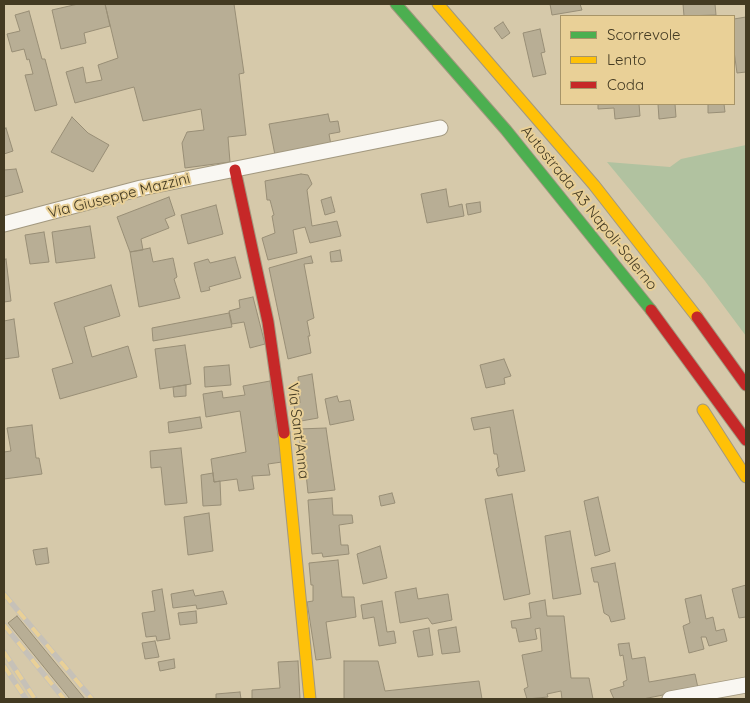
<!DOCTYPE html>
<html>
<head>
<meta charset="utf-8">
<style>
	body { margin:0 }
	#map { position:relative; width:750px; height:703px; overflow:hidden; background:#d6c9aa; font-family:Quicksand,sans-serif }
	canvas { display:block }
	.frame { position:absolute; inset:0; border:5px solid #433a22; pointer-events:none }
	.legend { position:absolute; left:560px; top:15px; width:175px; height:90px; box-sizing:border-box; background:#e9d097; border:1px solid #a79468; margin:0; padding:6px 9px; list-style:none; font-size:15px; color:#433a22 }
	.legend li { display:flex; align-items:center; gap:10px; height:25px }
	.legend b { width:25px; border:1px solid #a79468 }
</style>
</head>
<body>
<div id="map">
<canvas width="750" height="703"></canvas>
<div class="frame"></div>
<ul class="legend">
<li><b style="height:6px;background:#4caf50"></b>Scorrevole</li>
<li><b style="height:6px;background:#ffc107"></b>Lento</li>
<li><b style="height:6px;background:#c62828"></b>Coda</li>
</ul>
</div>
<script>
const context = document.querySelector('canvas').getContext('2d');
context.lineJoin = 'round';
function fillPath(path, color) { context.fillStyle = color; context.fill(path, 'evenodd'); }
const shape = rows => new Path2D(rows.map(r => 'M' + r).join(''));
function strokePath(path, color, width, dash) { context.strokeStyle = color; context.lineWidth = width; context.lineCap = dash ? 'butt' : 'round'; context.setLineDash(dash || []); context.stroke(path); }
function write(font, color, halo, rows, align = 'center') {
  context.font = font + ' Quicksand,sans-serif'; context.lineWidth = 4; context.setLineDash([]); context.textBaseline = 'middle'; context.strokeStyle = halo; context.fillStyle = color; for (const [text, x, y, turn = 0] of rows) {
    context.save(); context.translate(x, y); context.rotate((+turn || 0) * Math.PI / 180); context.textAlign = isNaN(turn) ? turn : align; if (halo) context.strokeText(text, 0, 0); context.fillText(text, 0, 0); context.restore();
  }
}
fillPath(shape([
	[746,145,746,336,705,281,607,162,670,167,681,159]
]), '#b1c2a0');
const building = shape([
	[78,4,105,4,110,26,84,33,86,43,61,49,52,10,78,4],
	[105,4,234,4,244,73,239,74,246,135,228,137,230,162,185,168,182,143,187,132,204,130,201,109,143,121,134,87,75,103,66,72,83,67,86,83,102,80,98,65,118,58,105,4],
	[550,4,580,4,582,10,552,15,550,4],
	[683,4,715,4,716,15,684,16,683,4],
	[29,11,42,59,45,59,57,105,35,111,25,75,33,74,29,59,27,60,24,49,12,52,7,34,20,31,15,15,29,11],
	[746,17,746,72,737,73,734,51,734,19,746,17],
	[503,22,510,33,502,39,494,28,503,22],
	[540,29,545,52,541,53,546,74,533,77,523,33,540,29],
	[598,104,639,104,640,116,615,119,614,108,598,109,598,104],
	[658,104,675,104,676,117,659,119,658,104],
	[708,104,724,104,725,112,708,113,708,104],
	[328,114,330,122,338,121,340,132,329,134,331,145,275,155,269,124,328,114],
	[72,117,88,133,109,145,93,172,51,152,72,117],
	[6,128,13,151,4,154,4,129,6,128],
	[16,169,23,192,4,197,4,170,16,169],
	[301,174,308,175,312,184,307,190,312,226,337,221,341,236,310,243,305,227,293,230,297,253,268,260,262,238,275,233,272,216,274,215,270,200,267,200,265,181,301,174],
	[446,189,449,207,462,204,464,216,427,223,421,194,446,189],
	[169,197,175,215,165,219,169,228,141,239,143,250,130,252,117,217,169,197],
	[331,197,335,212,325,215,321,200,331,197],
	[480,202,481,212,468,215,466,204,480,202],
	[216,205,223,234,188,244,181,215,216,205],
	[90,226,95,258,56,263,52,232,90,226],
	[44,232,49,262,30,264,25,235,44,232],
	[150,248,153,262,173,258,177,277,174,279,180,298,139,307,130,252,150,248],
	[340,250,342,261,331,262,330,252,340,250],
	[311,256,313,263,304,264,314,318,307,321,310,336,308,336,311,353,288,359,269,268,311,256],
	[235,257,241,278,209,287,210,290,201,292,194,263,208,259,210,263,235,257],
	[6,259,11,301,4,302,4,260,6,259],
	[111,285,120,316,84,327,92,357,128,346,137,377,60,399,52,369,73,363,54,303,111,285],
	[253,297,265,344,250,348,244,322,232,324,229,311,240,308,239,300,253,297],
	[229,313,232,327,153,341,152,328,229,313],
	[14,319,19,357,4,359,4,321,14,319],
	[185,345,191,384,160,389,155,349,185,345],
	[504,359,511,376,504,378,505,384,486,388,480,365,504,359],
	[229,365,231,385,205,387,204,367,229,365],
	[312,374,318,418,301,421,299,412,295,412,294,405,300,403,298,377,312,374],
	[270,381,282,462,268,464,270,475,252,476,254,489,239,491,237,479,214,482,211,459,246,452,240,411,206,417,203,394,222,391,223,398,245,395,243,386,270,381],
	[186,385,186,396,174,397,173,387,186,385],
	[337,396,339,402,350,400,354,420,330,425,325,399,337,396],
	[513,410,525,471,498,476,496,469,499,467,497,454,494,454,490,427,474,430,471,418,513,410],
	[200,417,202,428,169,433,168,422,200,417],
	[32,425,36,458,39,458,42,474,4,479,4,452,11,451,7,428,32,425],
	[326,428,335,490,308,493,305,464,303,464,298,429,326,428],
	[181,448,187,503,165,505,161,467,151,468,150,451,181,448],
	[213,473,214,482,220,481,221,505,203,506,201,475,213,473],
	[392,493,395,503,381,506,379,496,392,493],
	[512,494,530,594,504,600,485,499,512,494],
	[598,497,610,551,595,556,584,501,598,497],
	[332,498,333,515,352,515,353,523,339,525,341,545,348,545,349,554,323,557,322,553,312,554,308,500,332,498],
	[209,513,213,551,188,555,184,517,209,513],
	[570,531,581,594,553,599,545,536,570,531],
	[380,546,387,578,363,584,357,554,380,546],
	[47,548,49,563,36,565,33,550,47,548],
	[338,560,342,597,354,597,356,617,326,622,331,658,316,660,307,602,313,601,313,585,311,585,309,563,338,560],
	[615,563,625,619,611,622,609,616,604,613,598,582,594,582,591,568,615,563],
	[746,585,746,617,739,618,732,589,746,585],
	[416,588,418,599,448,594,452,620,432,624,428,618,400,623,395,592,416,588],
	[162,589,170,639,157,641,156,636,146,637,142,613,155,611,152,591,162,589],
	[193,590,195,596,223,591,227,604,197,609,196,605,173,608,171,594,193,590],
	[701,595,706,619,713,617,716,631,724,629,727,641,709,646,706,637,701,637,704,649,689,653,683,626,690,623,685,599,701,595],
	[545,600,547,616,564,616,571,678,589,678,593,699,562,699,561,691,547,694,548,697,527,699,524,689,528,687,522,655,542,651,540,628,535,629,537,639,519,642,516,628,512,628,511,621,531,618,529,603,545,600],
	[382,601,387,632,394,631,396,643,379,646,374,617,363,619,361,605,382,601],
	[196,611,197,623,180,625,178,613,196,611],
	[17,616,85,699,70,699,8,623,17,616],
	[456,627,460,652,442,654,438,630,456,627],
	[429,628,433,655,418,657,413,631,429,628],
	[155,641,159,657,145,659,142,643,155,641],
	[629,643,632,659,645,657,649,682,695,674,698,688,643,699,614,699,610,690,624,686,623,682,627,680,623,655,620,656,618,644,629,643],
	[174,659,175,668,160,671,158,662,174,659],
	[298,661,300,699,252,699,252,690,280,688,278,662,298,661],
	[344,661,378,661,385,691,479,681,482,699,344,699,344,661],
	[240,692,241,699,216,699,216,694,240,692]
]);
fillPath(building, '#b8ae95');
strokePath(building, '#988e76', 1);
const street = shape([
	[4,224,141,188,440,128],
	[670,699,746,685]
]);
const fast = shape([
	[396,4,506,130,651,310]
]);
const slow = shape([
	[438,4,594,185,697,317],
	[703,410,746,477],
	[284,433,310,699]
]);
const jam = shape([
	[235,170,268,322,284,433],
	[651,310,746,440],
	[697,317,746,385]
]);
strokePath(street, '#a2987f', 17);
strokePath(fast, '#a2987f', 13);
strokePath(slow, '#a2987f', 13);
strokePath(jam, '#a2987f', 13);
strokePath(street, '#f9f7f2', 15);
strokePath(fast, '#4caf50', 11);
strokePath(slow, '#ffc107', 11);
strokePath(jam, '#c62828', 11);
const rail = shape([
	[4,594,92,699],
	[4,625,64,699],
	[4,652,35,699],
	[4,666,26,699]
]);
strokePath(rail, '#c6c1b8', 5.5);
strokePath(rail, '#e9d097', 4, [11]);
write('15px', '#433a22', '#e9d097', [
	["Via Giuseppe Mazzini",119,196,-14],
	["Autostrada A3 Napoli-Salerno",589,208,51],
	["Via Sant'Anna",298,431,83]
]);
</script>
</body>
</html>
